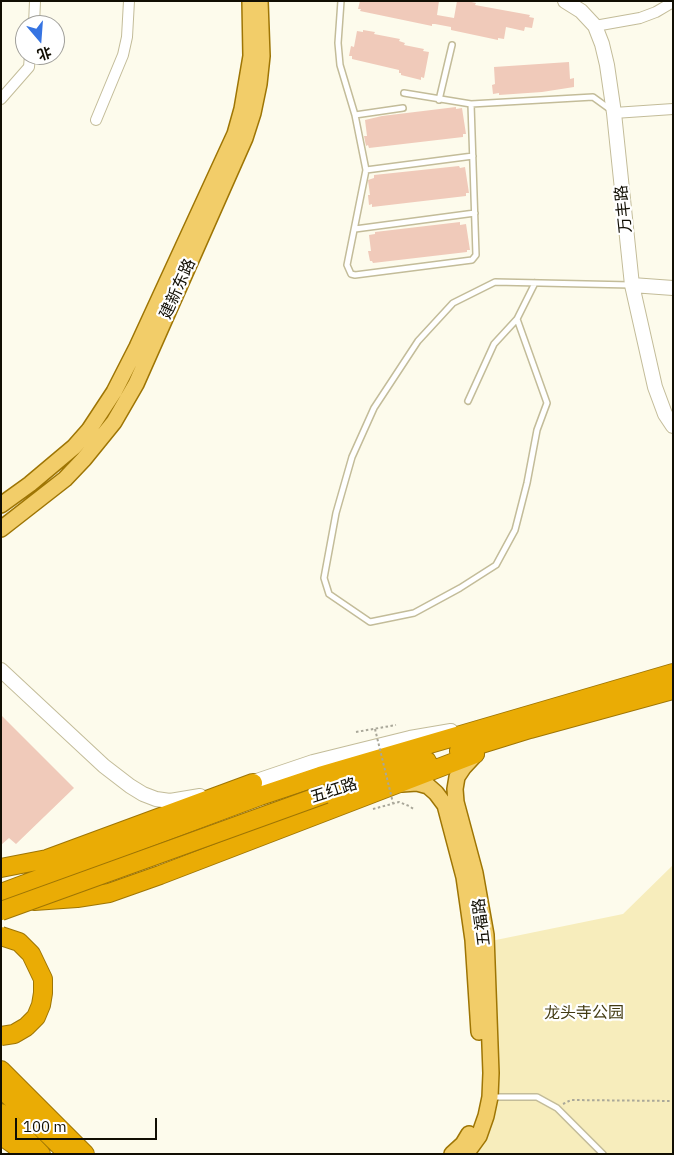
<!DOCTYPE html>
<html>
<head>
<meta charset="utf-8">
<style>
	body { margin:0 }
	#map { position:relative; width:674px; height:1155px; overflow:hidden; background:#fdfbec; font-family:"IBM Plex Sans","Noto Sans SC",sans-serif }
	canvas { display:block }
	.frame { position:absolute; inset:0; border:2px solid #110e03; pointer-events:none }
	.north { position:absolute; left:15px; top:15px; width:50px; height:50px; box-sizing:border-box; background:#fff; border:1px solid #a09f9a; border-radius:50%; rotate:162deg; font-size:14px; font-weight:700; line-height:20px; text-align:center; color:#110e03 }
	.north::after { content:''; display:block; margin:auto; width:18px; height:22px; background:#3674e2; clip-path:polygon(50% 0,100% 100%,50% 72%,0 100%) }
	.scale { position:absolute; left:15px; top:1118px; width:142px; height:22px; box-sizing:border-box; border:2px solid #110e03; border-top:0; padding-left:6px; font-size:15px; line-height:18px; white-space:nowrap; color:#110e03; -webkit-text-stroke:4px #fff; paint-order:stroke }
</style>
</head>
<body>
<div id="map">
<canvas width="674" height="1155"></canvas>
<div class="frame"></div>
<div class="north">北</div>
<div class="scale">100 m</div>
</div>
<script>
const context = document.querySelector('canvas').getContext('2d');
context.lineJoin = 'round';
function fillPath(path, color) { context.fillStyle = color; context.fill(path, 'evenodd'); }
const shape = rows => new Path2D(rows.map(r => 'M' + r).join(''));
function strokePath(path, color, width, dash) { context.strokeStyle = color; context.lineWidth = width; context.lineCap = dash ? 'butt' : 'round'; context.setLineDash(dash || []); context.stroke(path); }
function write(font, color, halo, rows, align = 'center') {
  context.font = font + ' "IBM Plex Sans","Noto Sans SC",sans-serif'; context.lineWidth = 4.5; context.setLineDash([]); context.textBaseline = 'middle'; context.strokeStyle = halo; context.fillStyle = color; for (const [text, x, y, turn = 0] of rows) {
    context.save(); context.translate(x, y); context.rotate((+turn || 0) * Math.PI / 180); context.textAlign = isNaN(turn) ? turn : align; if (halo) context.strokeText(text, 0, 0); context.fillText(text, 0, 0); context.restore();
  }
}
fillPath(shape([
	[673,865,673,1154,475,1154,491,1128,496,1104,491,941,623,914]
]), '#f7edbc');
fillPath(shape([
	[360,1,439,1,437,15,454,18,457,1,467,1,476,3,475,5,530,15,529,17,534,18,532,28,525,27,524,31,506,27,504,39,498,38,498,40,451,30,451,27,435,24,432,24,432,26,360,11,361,9,358,9],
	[363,30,375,32,374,34,400,39,399,41,405,43,404,45,424,49,423,51,429,52,424,78,421,77,421,80,401,75,401,73,399,73,399,70,352,59,352,56,349,56,351,46,354,47,357,31,363,32],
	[569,62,570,79,574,78,574,87,542,92,499,95,499,93,493,94,492,85,495,84,494,67],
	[456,107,456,109,462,108,466,134,463,134,463,137,369,148,368,145,366,146,364,136,367,136,365,120,382,116],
	[459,166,460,168,465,167,469,193,466,193,466,196,372,207,372,204,369,205,368,195,370,195,368,180,374,178,374,175],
	[460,222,460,225,466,224,470,250,467,250,467,252,373,263,372,261,370,261,368,251,371,251,369,235,375,234,375,232],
	[1,715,74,788,16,844,9,838,1,845]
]), '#f0caba');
const lane = shape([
	[341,1,338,43,340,65,355,115,366,170,347,265,351,274,355,275,472,260,476,255,471,104],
	[404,93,471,104,593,97,611,110],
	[439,100,452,45],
	[355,115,403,108],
	[366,170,473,156],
	[355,229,475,213],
	[517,319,547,403,537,430,527,483,515,530,496,565,460,588,414,613,370,622,329,594,324,578,336,513,352,457,374,408,418,341,453,303,495,282,631,285],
	[468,401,494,344,517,319,535,283],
	[493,1097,537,1097,557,1108,603,1154]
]);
const street = shape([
	[34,25,35,1],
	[595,26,640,18,656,12,673,2],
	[1,99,29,67,30,55],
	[614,113,673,109],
	[96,120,123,55,127,37,129,1]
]);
const secondary = shape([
	[565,1,581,11,595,26,602,44,607,65,614,113,632,285,655,387,665,414,673,426],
	[632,285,673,288],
	[1,670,104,766,130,786,143,794,156,799,170,801,200,796],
	[245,785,313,762,410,738,451,731]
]);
const primary = shape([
	[1,505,30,484,74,447,89,430,114,392,137,347,235,134,242,109,251,56,250,1],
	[1,529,65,479,84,459,114,422,136,384,245,138,253,113,259,84,262,56,260,1],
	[402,784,417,783,428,786,436,793,445,805,464,877,473,940,479,1032],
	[452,1154,463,1144,469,1134],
	[466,1154,479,1136,486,1116,490,1097,491,1073,486,935,475,873,456,802,455,789,457,777,463,768,476,754]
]);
const highway = shape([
	[459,751,530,729,673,690],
	[325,794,427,761],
	[1,868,47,859,253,783],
	[1,893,260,796,320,776,673,673],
	[34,901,77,898,109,893,160,875,475,754],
	[1,1070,85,1154],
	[1,1088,64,1150],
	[1,1113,41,1154],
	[2,1136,27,1154]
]);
strokePath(lane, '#c3bc99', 8);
strokePath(street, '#c3bc99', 12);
strokePath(secondary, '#c3bc99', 16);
strokePath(primary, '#9e7504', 18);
strokePath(highway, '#9e7504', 20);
strokePath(shape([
	[356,732,396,725],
	[373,809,399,802,409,806,415,810],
	[563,1104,571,1100,673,1101]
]), '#a9a799', 2, [2.5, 2.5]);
strokePath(lane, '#fff', 5);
strokePath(street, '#fff', 10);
strokePath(secondary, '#fff', 14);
strokePath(primary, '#f2cd69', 15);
strokePath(highway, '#eaac05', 18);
const highwayBridge = shape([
	[1,911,325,794],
	[1,936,19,942,31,954,43,979,43,993,41,1005,36,1017,26,1027,14,1034,1,1036]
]);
strokePath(highwayBridge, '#9e7504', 20, []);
strokePath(shape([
	[375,729,393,803]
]), '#a9a799', 2, [2.5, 2.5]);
strokePath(highwayBridge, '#eaac05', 18);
write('16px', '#110e03', '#fff', [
	["万丰路",624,209,-96],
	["建新东路",178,289,-66],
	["五红路",334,791,-18],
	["五福路",482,922,-97]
]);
write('16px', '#433b12', '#fff', [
	["龙头寺公园",584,1013]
]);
</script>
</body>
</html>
